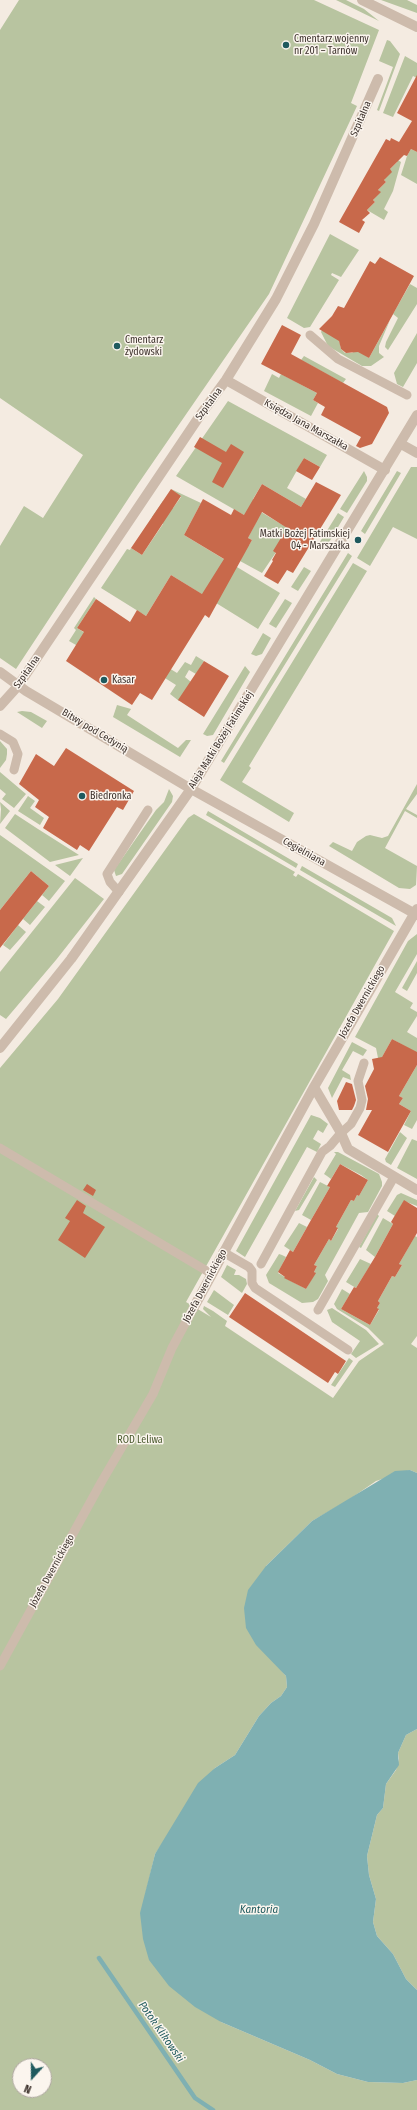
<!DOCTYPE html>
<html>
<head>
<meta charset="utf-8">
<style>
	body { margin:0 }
	#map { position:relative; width:417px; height:2110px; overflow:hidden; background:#f4ebe1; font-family:"Fira Sans Condensed",sans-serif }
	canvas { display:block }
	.north { position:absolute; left:12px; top:2058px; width:40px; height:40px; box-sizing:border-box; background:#fbf5ee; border:1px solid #aea6a0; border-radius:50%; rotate:201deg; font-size:11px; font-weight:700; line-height:16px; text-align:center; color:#3b302b }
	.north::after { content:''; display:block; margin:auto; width:14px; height:18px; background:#1f5a5e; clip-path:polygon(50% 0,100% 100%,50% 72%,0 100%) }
</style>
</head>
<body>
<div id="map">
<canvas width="417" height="2110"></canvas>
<div class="north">N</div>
</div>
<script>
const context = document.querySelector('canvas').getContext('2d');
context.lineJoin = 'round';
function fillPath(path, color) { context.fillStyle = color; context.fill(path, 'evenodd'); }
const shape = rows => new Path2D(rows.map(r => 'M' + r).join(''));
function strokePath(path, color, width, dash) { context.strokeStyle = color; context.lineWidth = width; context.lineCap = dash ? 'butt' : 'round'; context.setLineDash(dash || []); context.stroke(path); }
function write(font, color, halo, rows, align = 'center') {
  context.font = font + ' "Fira Sans Condensed",sans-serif'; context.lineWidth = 3; context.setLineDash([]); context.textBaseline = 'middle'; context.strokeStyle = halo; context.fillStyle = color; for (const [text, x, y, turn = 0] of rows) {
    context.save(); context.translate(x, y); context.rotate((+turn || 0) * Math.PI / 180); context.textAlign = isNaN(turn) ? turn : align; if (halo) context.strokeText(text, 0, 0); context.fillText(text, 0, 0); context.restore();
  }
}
fillPath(shape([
	[19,0,314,0,379,30,351,103,357,106,269,294,138,484,16,669,0,658,0,546,24,506,43,518,83,455,0,398,0,30],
	[336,0,346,0,364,9,379,21],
	[381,0,407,0,417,5,417,13],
	[387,40,390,41,400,54,379,111,377,110,393,67,379,61],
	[405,56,417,63,417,78,413,76,393,117,383,113],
	[411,149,417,152,417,184,401,175,407,156],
	[394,158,401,162,393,191,384,209,388,212,384,220,367,210,375,202,373,200,380,192,378,190,386,182,384,180,390,169,397,162],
	[330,234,359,250,341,277,332,273,331,275,339,280,310,327,304,328,287,318],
	[410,284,417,288,417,304,388,350,385,347,386,342,398,318,393,314],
	[390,320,379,346,379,353,384,357,371,366,362,366,328,346,321,332,323,328,339,339,341,349,345,353,352,353,357,349,369,358],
	[417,333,417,363,403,387,397,384,394,373],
	[304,356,346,379,343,383,301,360],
	[272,374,279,378,281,374,317,393,313,400,318,403,311,416,264,391],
	[228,401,327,455,320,467,304,458,287,488,306,499,301,507,262,484,253,499,261,512,291,530,262,573,240,561,247,545,249,545,252,540,248,538,256,522,176,476],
	[411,467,417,467,417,539,393,527,370,566,357,558],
	[364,471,367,477,367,481,347,513,340,509],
	[397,471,401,473,365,534,361,531],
	[171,489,201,503,184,535,280,593,258,629,171,575,146,616,101,588,127,549,130,550,131,548,142,555,163,524,152,517,163,501,173,508,181,497],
	[338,513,344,517,325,549,318,545],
	[348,553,352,556,224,763,221,761],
	[353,563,367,571,249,766,251,768,242,782,294,813,289,822,220,780],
	[304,567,311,571,298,591,291,587],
	[94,597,96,599,77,628,101,643,76,645,69,641,76,630,74,628],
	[285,599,292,603,276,628,269,624],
	[263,633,271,638,262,654,256,656,251,654],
	[196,656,204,661,196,674,189,670,185,677,191,682,179,701,170,694,176,685,138,661,151,657,177,673,185,662,191,665],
	[245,666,250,672,213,735,207,736,203,734],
	[117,705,131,709,127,715,178,748,186,740,191,740,180,757,113,717],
	[22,711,31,712,47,721,42,728,17,712],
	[0,741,7,749,7,754,6,760,0,768],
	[0,772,26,794,14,808,2,799,6,794,0,789],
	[417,784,417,794,406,809,417,815,417,818,405,811,385,848,417,866,416,885,410,889,399,888,329,846,333,842,352,851,357,842,366,836,370,835,382,838,388,836],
	[169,789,173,796,172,802,122,874,116,876,114,870,156,810,164,802],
	[28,796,35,801,30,808,44,818,40,825,18,811],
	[0,802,10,811,0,824,1,809],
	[208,811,298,864,296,868,206,815],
	[15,814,38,829,79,855,50,862,5,828],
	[194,814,295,872,293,875,296,877,298,874,394,931,186,1302,211,1317,203,1309,204,1306,213,1311,227,1321,225,1326,333,1398,359,1361,384,1344,368,1328,337,1309,334,1304,342,1289,350,1294,341,1309,370,1325,379,1310,377,1308,380,1303,378,1301,392,1276,395,1277,402,1265,399,1264,415,1236,417,1237,417,1336,411,1344,417,1348,417,1473,410,1470,376,1481,347,1501,312,1521,266,1566,275,1663,286,1676,287,1687,281,1696,271,1703,259,1716,235,1755,215,1768,155,1854,141,1913,221,2022,310,2060,337,2074,368,2082,403,2083,417,2080,417,2110,0,2110,0,1068,58,999,188,818],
	[20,2066,44,2066,44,2090,20,2090],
	[0,835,65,881,49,901,42,895,49,886,31,871,0,910],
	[83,858,70,876,55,865],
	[302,866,392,918,396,926,300,870],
	[75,878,104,899,56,960,6,1019,0,1015,0,972],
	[37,901,45,907,30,925,23,919],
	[18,925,26,932,10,950,3,945],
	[417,934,417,954,395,992,413,1003,410,1008,417,1012,417,1016,407,1032,417,1038,417,1053,392,1039,381,1059,378,1058,376,1048,355,1037,408,941],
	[417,961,417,973,407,991,402,988],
	[352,1042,367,1050,363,1056,353,1051,342,1070,350,1075,351,1080,343,1077,332,1098,328,1088],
	[417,1065,417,1120,412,1129,404,1125,411,1111,399,1104,403,1098,399,1096],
	[311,1115,320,1118,328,1124,323,1133,318,1130,313,1139,321,1144,317,1152,307,1147,245,1257,236,1251],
	[400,1132,407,1138,391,1165,386,1162,385,1159],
	[412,1139,417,1141,417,1179,397,1168],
	[334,1152,338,1152,379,1174,382,1182,382,1186,368,1212,359,1213,325,1275,328,1281,318,1299,313,1302,302,1303,269,1283,266,1275,279,1254,282,1255,286,1257,278,1273,285,1277,285,1278,306,1289,315,1273,314,1272,317,1266,314,1265,329,1239,331,1241,338,1229,336,1227,351,1200,354,1201,357,1195,359,1196,368,1180,361,1175,340,1164,331,1179,327,1176,324,1174,336,1154],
	[314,1177,317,1180,299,1210,295,1211],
	[320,1182,330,1187,311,1220,302,1215],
	[401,1193,417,1200,417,1206,404,1201,395,1216,387,1211,397,1195],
	[377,1214,379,1216,361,1248,359,1247],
	[383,1218,393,1224,375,1257,366,1250],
	[299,1223,307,1227,293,1252,284,1246],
	[360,1259,371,1264,356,1288,346,1282],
	[227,1265,236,1270,234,1275,239,1275,246,1279,247,1284,242,1293,221,1277],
	[214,1290,234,1305,228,1315,207,1302],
	[332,1308,366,1330,379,1344,356,1358,351,1354,360,1341,332,1322,327,1310],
	[349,1358,353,1361,335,1387,331,1385],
	[417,1729,417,1990,406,1979,393,1954,377,1936,373,1922,376,1899,369,1875,367,1856,377,1815,383,1808,386,1784,396,1770,399,1759,398,1753,406,1735]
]), '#b8c4a0');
fillPath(shape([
	[410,1470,417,1473,417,1729,406,1735,398,1753,399,1765,386,1784,383,1808,377,1815,367,1856,369,1875,376,1899,373,1922,377,1936,393,1954,406,1979,417,1990,417,2080,403,2083,368,2082,337,2074,310,2060,221,2022,195,2007,169,1986,149,1960,143,1939,140,1913,155,1854,198,1783,215,1768,235,1755,259,1716,271,1703,281,1696,287,1687,286,1676,256,1645,246,1628,244,1608,248,1590,266,1566,312,1521,395,1471]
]), '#7fb0b2');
strokePath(shape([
	[99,1958,195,2098,213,2110]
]), '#7fb0b2', 4.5);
fillPath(shape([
	[417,75,417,152,411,149,407,156,404,155,390,169,392,172,384,180,386,182,378,190,381,192,373,200,375,202,367,210,370,213,362,220,365,222,359,233,339,222,386,139,390,141,391,138,399,142,412,121,397,113],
	[380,257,414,276,369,358,358,352,346,353,341,349,339,341,319,329,332,316,338,306,344,308,370,261,375,264],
	[282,325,301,335,291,354,387,407,389,413,372,444,360,448,356,446,361,437,321,415,325,407,313,400,317,393,261,364],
	[200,437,226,452,231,444,244,452,223,488,212,482,222,463,194,447],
	[304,458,320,467,312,480,296,471],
	[316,482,341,495,293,573,287,570,278,584,264,576,273,561,272,560,276,553,273,551,287,528,262,512,248,538,252,540,209,618,205,615,152,700,140,693,132,705,66,661,84,632,77,628,96,599,130,622,137,610,146,616,171,575,202,594,224,559,184,535,203,499,231,515,234,509,244,515,262,484,301,507],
	[171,489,181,496,142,555,131,548],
	[204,661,229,676,204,717,178,700],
	[66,748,134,791,123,810,117,807,89,851,80,845,77,850,43,828,49,817,35,807,39,800,19,784,36,754,54,766],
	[31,871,49,886,0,948,0,910],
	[392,1039,417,1052,417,1065,399,1096,403,1098,399,1104,411,1111,388,1152,358,1135,372,1110,366,1110,368,1099,365,1086,374,1069,372,1059,382,1057],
	[346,1082,352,1084,356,1100,354,1106,352,1110,339,1110,337,1101],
	[340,1164,368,1180,359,1196,357,1195,354,1201,351,1200,336,1227,338,1228,331,1241,329,1239,314,1265,317,1266,314,1272,316,1273,306,1289,284,1278,285,1277,278,1272,290,1250,293,1252,311,1220,330,1187,327,1186],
	[87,1184,96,1190,93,1196,83,1190],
	[77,1200,86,1206,83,1213,105,1227,85,1258,58,1240,70,1221,65,1218],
	[404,1200,417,1208,417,1233,399,1264,402,1265,395,1277,392,1276,378,1301,380,1303,377,1308,379,1309,370,1325,341,1309,354,1287,356,1288,375,1257,393,1224,391,1222],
	[245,1293,346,1361,338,1374,335,1372,328,1383,229,1317]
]), '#c8694b');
strokePath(shape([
	[310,335,338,359,407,395],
	[0,734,13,742,18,754,14,770],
	[119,892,110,882,107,874,148,810],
	[0,1148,212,1274],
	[223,1252,249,1267,252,1271,252,1283,255,1288,348,1350],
	[261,1264,322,1152,330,1146,341,1133,351,1124,360,1108,362,1100,358,1081,364,1063],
	[318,1310,394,1177],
	[0,1666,102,1481,153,1394,172,1348,194,1307]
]), '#cdbbac', 9);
strokePath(shape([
	[226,380,385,470],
	[401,444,417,453],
	[0,672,26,691,191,789,417,915],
	[0,706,18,686,201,414,226,380,276,299,314,224,378,79],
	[314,1087,341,1133,348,1149,417,1190],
	[194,1307,314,1087,417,909]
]), '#cdbbac', 10);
strokePath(shape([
	[362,0,417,27],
	[0,1048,71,959,191,789,417,415]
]), '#cdbbac', 10);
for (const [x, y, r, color] of [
	[286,45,4,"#1f5a5e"],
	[117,346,4,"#1f5a5e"],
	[358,540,4,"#1f5a5e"],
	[104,680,4,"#1f5a5e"],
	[82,796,4,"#1f5a5e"]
]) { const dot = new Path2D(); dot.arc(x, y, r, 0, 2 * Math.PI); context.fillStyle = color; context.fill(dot); strokePath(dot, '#fbf5ee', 1.5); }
write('10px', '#3b302b', '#fbf5ee', [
	["Cmentarz wojenny",294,39],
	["nr 201 – Tarnów",294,51],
	["Cmentarz",125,340],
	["żydowski",125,352],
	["Matki Bożej Fatimskiej",350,534,"right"],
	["04 - Marszałka",350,546,"right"],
	["Kasar",112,680],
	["Biedronka",90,796]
], 'left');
write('10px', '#3b302b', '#fbf5ee', [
	["Szpitalna",361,119,-67],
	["Szpitalna",209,404,-54],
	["Księdza Jana Marszałka",306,425,29],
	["Szpitalna",27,672,-55],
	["Bitwy pod Cedynią",95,731,31],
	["Aleja Matki Bożej Fatimskiej",221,740,-58],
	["Cegielniana",304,852,29],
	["Józefa Dwernickiego",362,1002,-60],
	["Józefa Dwernickiego",205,1286,-62],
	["Józefa Dwernickiego",52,1571,-61]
]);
write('10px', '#4a5a2e', '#fbf5ee', [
	["ROD Leliwa",140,1440]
]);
write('italic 11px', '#1f5a5e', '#fbf5ee', [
	["Kantoria",259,1910],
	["Potok Klikowski",161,2032,55]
]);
</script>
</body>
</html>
